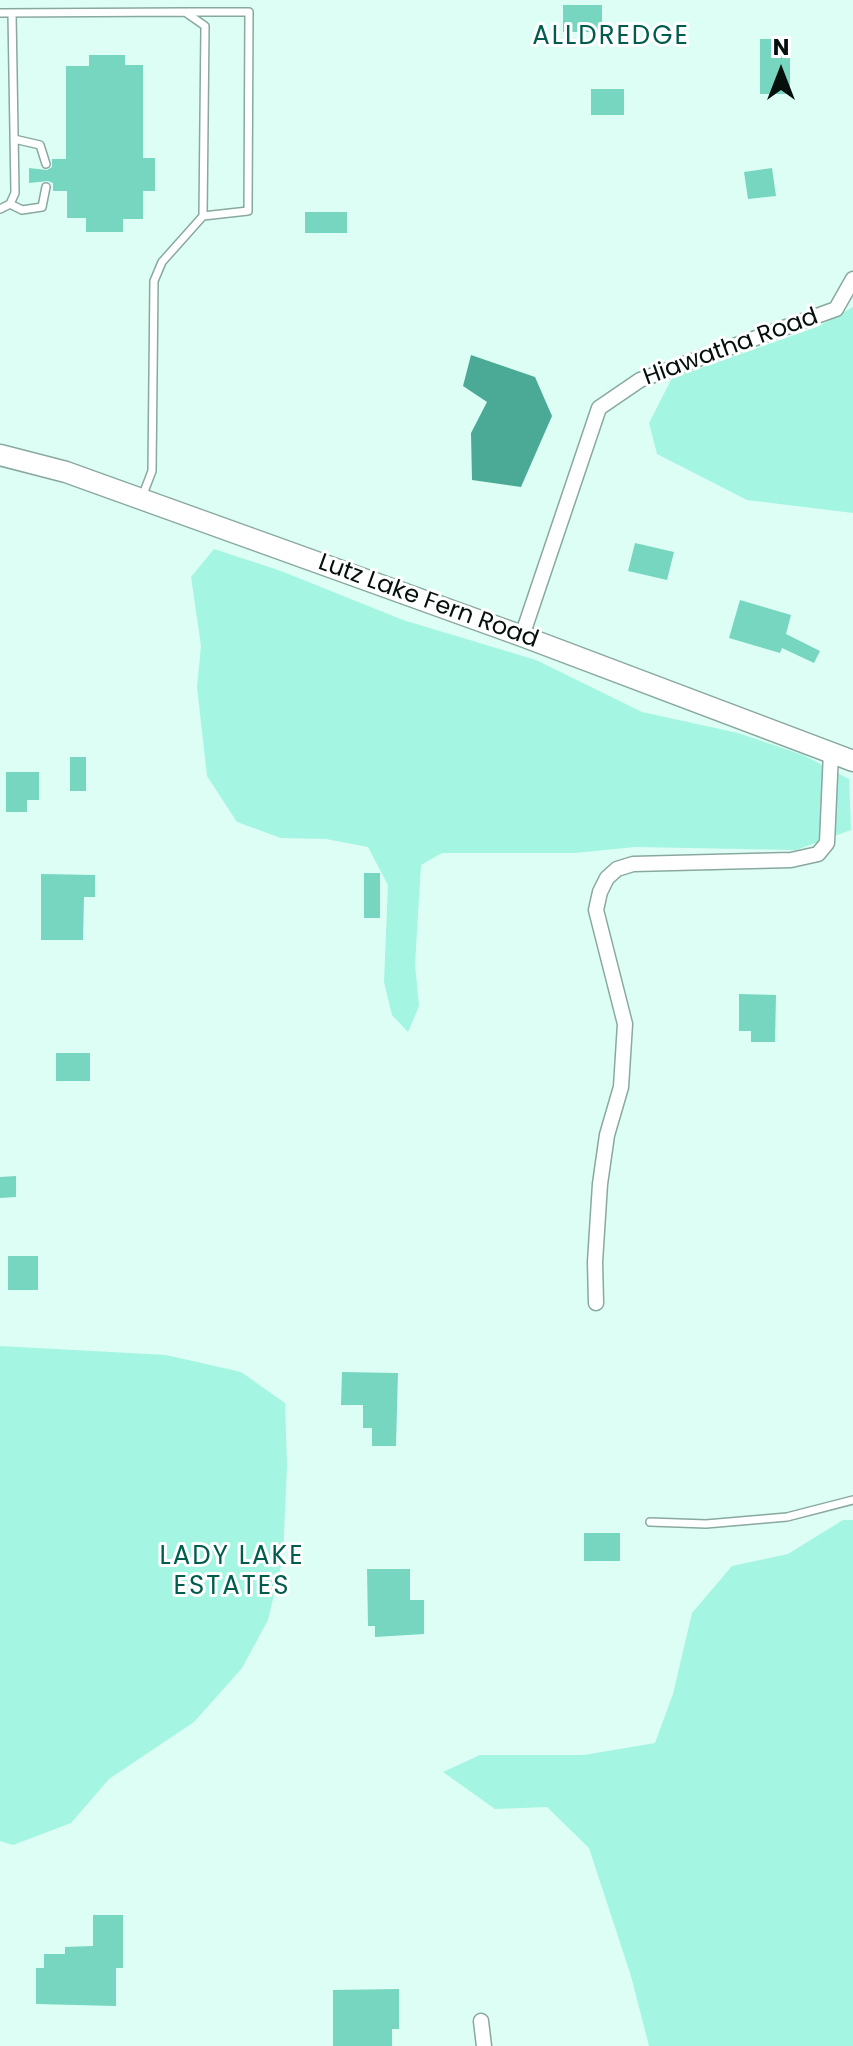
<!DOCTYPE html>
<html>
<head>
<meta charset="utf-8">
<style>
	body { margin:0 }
	#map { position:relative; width:853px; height:2046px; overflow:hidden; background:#ddfef5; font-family:Poppins,sans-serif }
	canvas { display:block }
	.north { position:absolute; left:741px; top:32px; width:80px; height:80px; -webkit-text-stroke:6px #fff; paint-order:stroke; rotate:0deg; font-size:22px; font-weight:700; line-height:32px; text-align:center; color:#05100d }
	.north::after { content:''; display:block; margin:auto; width:28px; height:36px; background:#05100d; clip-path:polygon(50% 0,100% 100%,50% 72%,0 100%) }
</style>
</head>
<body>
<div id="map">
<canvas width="853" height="2046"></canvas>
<div class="north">N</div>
</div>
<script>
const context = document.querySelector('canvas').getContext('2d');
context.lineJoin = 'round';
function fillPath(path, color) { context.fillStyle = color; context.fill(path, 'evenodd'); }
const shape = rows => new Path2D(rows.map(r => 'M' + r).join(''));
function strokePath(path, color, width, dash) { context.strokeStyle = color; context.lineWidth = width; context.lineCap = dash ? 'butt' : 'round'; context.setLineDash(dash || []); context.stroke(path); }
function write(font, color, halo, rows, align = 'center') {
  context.font = font + ' Poppins,sans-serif'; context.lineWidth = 6; context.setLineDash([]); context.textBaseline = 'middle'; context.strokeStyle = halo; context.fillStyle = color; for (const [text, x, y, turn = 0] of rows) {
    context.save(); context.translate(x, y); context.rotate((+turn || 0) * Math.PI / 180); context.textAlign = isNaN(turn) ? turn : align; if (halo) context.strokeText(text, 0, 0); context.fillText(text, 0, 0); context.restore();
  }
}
fillPath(shape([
	[853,307,853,513,747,500,657,454,649,423,672,378,817,327],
	[214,549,281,571,403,620,536,660,642,712,738,733,803,755,849,779,851,830,796,850,635,847,575,853,442,853,421,865,415,964,419,1006,408,1032,392,1015,384,982,388,885,368,847,326,839,281,838,237,822,207,776,197,687,201,646,191,577],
	[0,1346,166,1355,241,1372,285,1403,287,1465,283,1557,268,1620,242,1668,194,1722,109,1779,71,1823,13,1845,0,1841],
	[843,1520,853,1520,853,2046,649,2046,631,1976,589,1848,547,1807,495,1809,443,1772,480,1755,584,1755,655,1743,673,1694,692,1613,732,1566,788,1554]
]), '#a4f5e1');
fillPath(shape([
	[471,355,535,377,552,416,521,487,472,480,471,433,487,402,463,386]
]), '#4aaa96');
fillPath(shape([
	[563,5,602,5,602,32,563,32],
	[760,39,790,39,790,94,760,94],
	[89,55,125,55,125,65,143,65,143,158,155,158,155,191,143,191,143,219,123,219,123,232,86,232,86,218,67,218,67,191,53,191,53,183,48,181,29,183,29,168,47,170,52,167,52,159,66,159,66,66,89,66],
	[591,89,624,89,624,115,591,115],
	[772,168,776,196,748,199,744,172],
	[305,212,347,212,347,233,305,233],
	[635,543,674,552,667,580,628,571],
	[740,600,791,615,786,634,820,651,814,663,782,648,780,653,729,638],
	[70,757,86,757,86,791,70,791],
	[6,772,39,772,39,800,27,800,27,812,6,812],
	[364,873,380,873,380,918,364,918],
	[41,874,95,875,95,897,84,897,83,940,41,940],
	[739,994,776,995,775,1042,751,1042,751,1031,739,1031],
	[56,1053,90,1053,90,1081,56,1081],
	[16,1176,16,1197,0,1198,0,1177],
	[8,1256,38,1256,38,1290,8,1290],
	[342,1372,398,1373,396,1446,372,1446,372,1428,363,1428,363,1405,341,1405],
	[584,1533,620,1533,620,1561,584,1561],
	[367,1569,410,1569,410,1600,424,1600,424,1634,375,1637,375,1626,368,1626],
	[93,1915,123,1915,123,1968,116,1968,116,2006,36,2004,36,1968,44,1968,44,1954,65,1954,65,1947,93,1946],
	[399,1989,399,2029,392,2029,392,2046,333,2046,333,1990]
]), '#77d6c0');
const lane = shape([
	[187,12,249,12,248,211,203,216],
	[0,13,185,12,205,26,203,216,162,262,154,281,152,471,142,497],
	[14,139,40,145,46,164],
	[10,204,22,210,42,207,46,187],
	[0,209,10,204,15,193,12,13],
	[650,1522,706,1524,787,1517,853,1500]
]);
const street = shape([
	[522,636,599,408,640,380,836,309,853,279],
	[596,1303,595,1262,600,1184,607,1135,621,1087,625,1024,596,910,600,892,607,878,617,869,633,864,791,860,818,854,827,843,831,752],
	[481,2021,484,2046]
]);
const secondary = shape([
	[0,455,66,472,522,636,853,761]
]);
strokePath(lane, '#89a89f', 10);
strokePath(street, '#89a89f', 17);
strokePath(secondary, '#89a89f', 23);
strokePath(lane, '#fff', 7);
strokePath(street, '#fff', 14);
strokePath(secondary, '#fff', 20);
write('24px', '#05100d', '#fff', [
	["Hiawatha Road",731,348,-20],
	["Lutz Lake Fern Road",428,602,20]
]);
context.letterSpacing = '2px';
write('26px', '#005d4e', '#fff', [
	["ALLDREDGE",611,37],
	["LADY LAKE",232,1557],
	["ESTATES",232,1587]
]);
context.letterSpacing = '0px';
</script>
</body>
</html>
